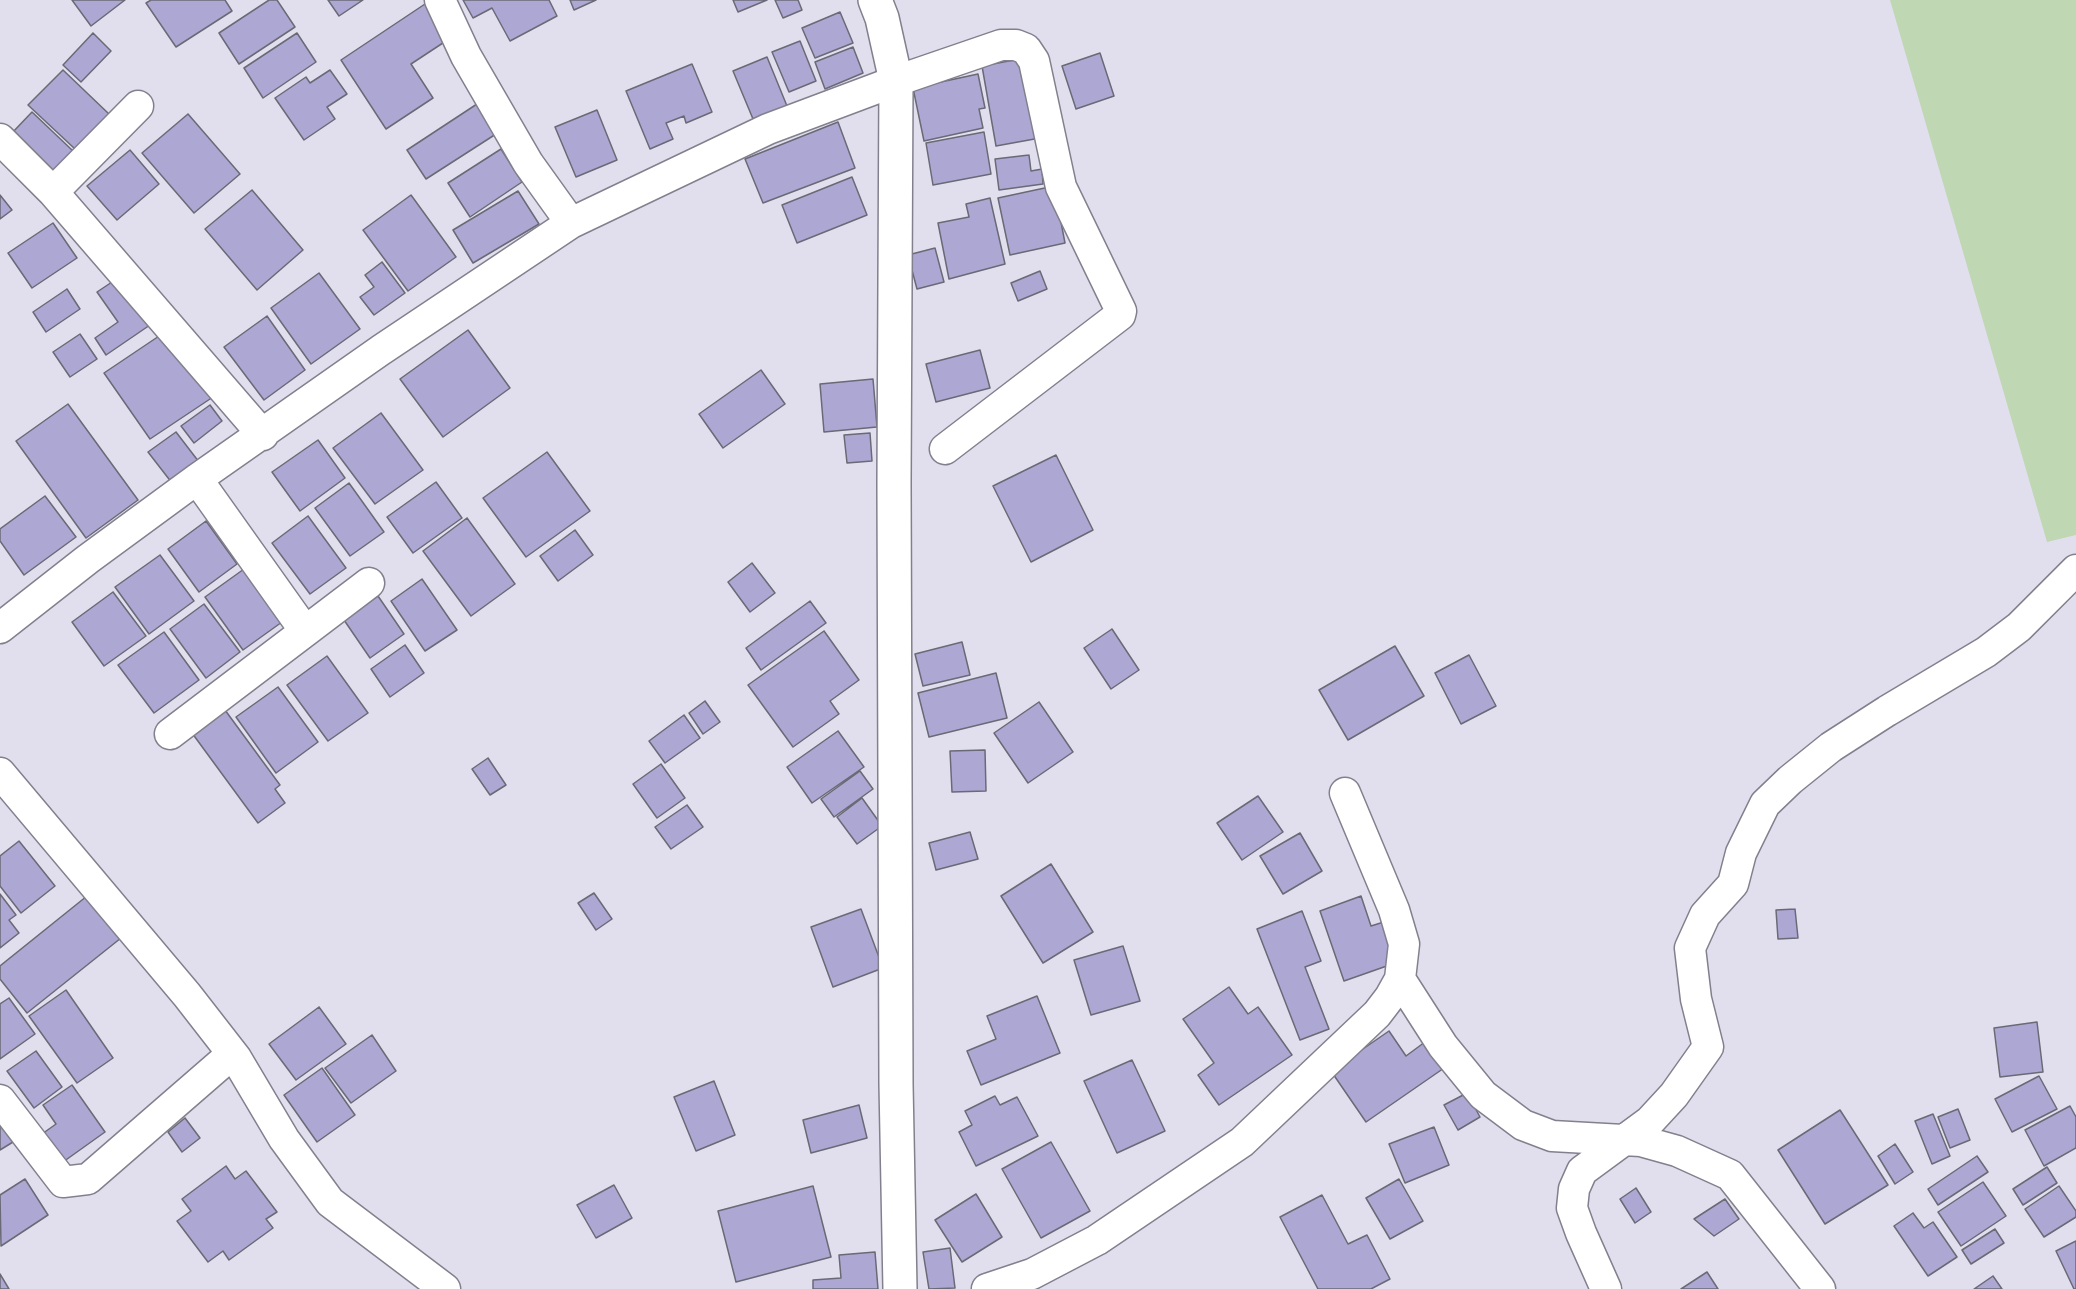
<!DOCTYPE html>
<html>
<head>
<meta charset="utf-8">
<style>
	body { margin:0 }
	canvas { display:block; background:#e1dfee }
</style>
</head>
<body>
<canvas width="2076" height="1289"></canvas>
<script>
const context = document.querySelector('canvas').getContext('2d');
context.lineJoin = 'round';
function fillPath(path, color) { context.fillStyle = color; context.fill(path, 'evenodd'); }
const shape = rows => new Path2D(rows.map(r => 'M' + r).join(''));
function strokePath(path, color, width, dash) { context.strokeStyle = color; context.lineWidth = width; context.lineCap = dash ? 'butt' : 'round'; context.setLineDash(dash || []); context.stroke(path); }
fillPath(shape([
	[1890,0,2076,0,2076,535,2047,542]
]), '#c0d7b4');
const building = shape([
	[72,0,125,0,91,26,72,0],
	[151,0,225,0,232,11,176,47,146,3,151,0],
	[269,0,277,0,295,27,239,64,219,33,269,0],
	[328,0,363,0,339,16,328,0],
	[463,0,549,0,557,16,510,41,492,8,473,18,463,0],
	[570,0,596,0,574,10,570,0],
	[733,0,767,0,738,12,733,0],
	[775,0,798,0,802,10,783,18,775,0],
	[428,2,452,37,411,64,433,98,386,129,341,60,428,2],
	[840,12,853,43,815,58,802,28,840,12],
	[93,33,111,51,81,82,63,65,93,33],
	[297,33,316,62,263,98,244,68,297,33],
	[800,41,816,81,789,92,772,52,800,41],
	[853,47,863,73,825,89,815,62,853,47],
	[1100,53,1114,96,1076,109,1062,66,1100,53],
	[767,57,787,106,753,119,733,71,767,57],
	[1025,58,1040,138,996,146,982,66,1025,58],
	[692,64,712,112,686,123,684,116,666,123,673,139,650,149,626,91,692,64],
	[63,70,109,114,75,149,28,105,63,70],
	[330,70,347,94,327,107,335,119,304,140,275,98,306,77,310,83,330,70],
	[978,74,985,108,979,109,983,128,924,141,913,88,978,74],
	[477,104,496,134,426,179,407,150,477,104],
	[597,110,617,160,576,177,555,127,597,110],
	[32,112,73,151,52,173,11,134,32,112],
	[188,114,240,174,194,213,142,153,188,114],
	[838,122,855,168,763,203,745,159,838,122],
	[984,132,991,174,933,185,926,143,984,132],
	[501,149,522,182,470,217,448,183,501,149],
	[130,150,159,184,117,220,87,186,130,150],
	[1029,155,1031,171,1042,169,1043,184,999,190,995,159,1029,155],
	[852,177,867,215,797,243,782,205,852,177],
	[1054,186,1065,243,1010,255,998,198,1054,186],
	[252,190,303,250,257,290,205,229,252,190],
	[518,191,539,224,473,263,453,230,518,191],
	[0,195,12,210,0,219,0,195],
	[411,195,456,257,408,291,363,230,411,195],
	[990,198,1005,264,949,279,938,223,969,217,966,204,990,198],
	[53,223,77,258,32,288,8,253,53,223],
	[935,248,944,282,917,289,908,255,935,248],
	[382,262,405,293,374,315,360,297,374,287,365,275,382,262],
	[1040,271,1047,289,1018,301,1011,283,1040,271],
	[319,273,360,329,311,364,271,308,319,273],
	[118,278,150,325,106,355,95,338,118,322,97,292,118,278],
	[67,289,80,309,46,332,33,312,67,289],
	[267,316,305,370,264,400,224,347,267,316],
	[168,330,213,397,150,439,104,373,168,330],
	[468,330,510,388,443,437,400,379,468,330],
	[80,334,97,359,70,377,53,352,80,334],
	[980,350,990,388,936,402,926,364,980,350],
	[761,370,785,404,723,448,699,414,761,370],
	[873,379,877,427,824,432,820,384,873,379],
	[68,404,138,500,86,538,16,441,68,404],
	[210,405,222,421,194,443,181,426,210,405],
	[381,413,423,470,375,504,333,448,381,413],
	[176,432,199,462,172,483,148,452,176,432],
	[870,433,872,461,847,463,844,435,870,433],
	[318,440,345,478,300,511,272,472,318,440],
	[547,452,590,511,526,557,483,498,547,452],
	[1056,455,1093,530,1031,562,993,486,1056,455],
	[436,482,462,518,413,553,387,517,436,482],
	[349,483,384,532,350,556,315,508,349,483],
	[45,496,76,537,24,575,0,541,0,529,45,496],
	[308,516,346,568,310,594,272,543,308,516],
	[467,518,515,584,471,616,423,551,467,518],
	[206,521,237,564,199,592,168,549,206,521],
	[575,530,593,555,558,581,540,556,575,530],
	[160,555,194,601,149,634,115,587,160,555],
	[752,563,775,593,750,612,728,582,752,563],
	[244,569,282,622,243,650,205,597,244,569],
	[422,579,457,630,425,651,391,601,422,579],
	[113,592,146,636,104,666,72,622,113,592],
	[378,596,404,634,370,658,344,620,378,596],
	[810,601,826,623,761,670,746,648,810,601],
	[204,604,240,652,206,678,170,629,204,604],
	[1112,629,1139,670,1111,689,1084,648,1112,629],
	[824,631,859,680,830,701,839,714,793,747,748,685,824,631],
	[164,632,199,680,154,713,118,665,164,632],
	[962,642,970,675,923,686,915,654,962,642],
	[405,645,424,673,390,697,371,669,405,645],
	[1395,646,1424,696,1348,740,1319,690,1395,646],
	[1469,655,1496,706,1461,724,1435,673,1469,655],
	[327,656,368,713,328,741,287,685,327,656],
	[996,673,1007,718,929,737,918,693,996,673],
	[278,687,318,742,276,773,236,717,278,687],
	[705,701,720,722,703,734,689,713,705,701],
	[1039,702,1073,752,1028,783,994,733,1039,702],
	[225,710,280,785,275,789,285,803,258,823,192,733,225,710],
	[684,715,700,738,665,763,649,741,684,715],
	[838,731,864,767,812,803,787,767,838,731],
	[985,750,986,791,952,792,950,751,985,750],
	[488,758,506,785,490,795,472,769,488,758],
	[661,764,685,798,657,818,633,784,661,764],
	[860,771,873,789,834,817,821,799,860,771],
	[1258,796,1283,832,1242,860,1217,823,1258,796],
	[862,798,882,826,857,844,837,817,862,798],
	[687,805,703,827,671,849,655,827,687,805],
	[970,832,978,859,936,870,929,843,970,832],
	[1300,833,1322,871,1283,894,1260,856,1300,833],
	[19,841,55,886,21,913,0,886,0,856,19,841],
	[1051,864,1093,932,1043,963,1001,896,1051,864],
	[594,893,612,919,596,930,578,903,594,893],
	[0,894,16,915,9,920,19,933,0,948,0,894],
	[87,896,121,938,27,1013,0,979,0,966,87,896],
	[1361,896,1371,926,1387,921,1401,961,1344,981,1320,911,1361,896],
	[861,909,883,968,833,987,811,927,861,909],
	[1795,909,1798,938,1778,939,1776,910,1795,909],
	[1302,911,1321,961,1305,967,1329,1029,1300,1040,1257,929,1302,911],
	[1123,946,1140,1001,1091,1015,1074,960,1123,946],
	[1229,987,1248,1014,1258,1007,1292,1055,1219,1105,1198,1075,1214,1063,1183,1019,1229,987],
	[66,990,113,1058,77,1083,29,1016,66,990],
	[1037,996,1060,1053,981,1085,967,1051,996,1039,987,1016,1037,996],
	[9,998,35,1034,0,1059,0,1004,9,998],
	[319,1007,346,1044,296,1080,269,1044,319,1007],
	[2037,1022,2043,1072,2000,1077,1994,1028,2037,1022],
	[1389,1031,1406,1056,1429,1039,1447,1066,1366,1122,1331,1071,1389,1031],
	[372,1035,396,1071,351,1103,325,1068,372,1035],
	[36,1051,62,1087,34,1108,7,1071,36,1051],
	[1132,1060,1165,1131,1117,1153,1084,1081,1132,1060],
	[322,1068,355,1115,317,1142,284,1095,322,1068],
	[2039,1076,2057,1109,2012,1132,1995,1099,2039,1076],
	[714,1081,735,1135,696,1151,674,1097,714,1081],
	[72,1085,105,1132,63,1162,42,1134,56,1124,43,1105,72,1085],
	[1467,1093,1480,1117,1458,1130,1444,1105,1467,1093],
	[995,1096,1000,1105,1017,1097,1038,1136,976,1166,959,1132,972,1125,965,1111,995,1096],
	[859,1105,867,1138,811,1153,803,1120,859,1105],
	[2070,1106,2076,1117,2076,1148,2044,1166,2025,1130,2070,1106],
	[1958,1109,1970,1140,1950,1148,1938,1117,1958,1109],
	[1840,1110,1888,1185,1825,1224,1778,1150,1840,1110],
	[1933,1114,1950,1156,1932,1164,1915,1121,1933,1114],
	[185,1118,200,1138,182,1152,168,1132,185,1118],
	[0,1123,13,1142,0,1150,0,1123],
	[1434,1127,1449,1165,1405,1183,1389,1144,1434,1127],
	[1051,1142,1090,1211,1041,1238,1002,1169,1051,1142],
	[1895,1144,1913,1172,1895,1184,1878,1156,1895,1144],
	[1977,1156,1988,1172,1938,1205,1928,1189,1977,1156],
	[226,1166,235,1179,246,1171,277,1212,266,1219,273,1228,229,1260,223,1251,208,1262,177,1221,191,1211,182,1199,226,1166],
	[2047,1167,2057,1183,2023,1205,2013,1189,2047,1167],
	[25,1179,48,1215,1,1246,0,1195,25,1179],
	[1399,1179,1423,1221,1390,1239,1366,1198,1399,1179],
	[1983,1182,2006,1216,1961,1246,1938,1212,1983,1182],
	[614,1185,632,1218,596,1238,577,1205,614,1185],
	[813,1186,831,1257,736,1282,718,1211,813,1186],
	[2059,1186,2076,1211,2076,1217,2044,1237,2025,1209,2059,1186],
	[1636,1188,1651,1212,1635,1223,1620,1199,1636,1188],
	[976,1194,1002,1237,962,1262,935,1220,976,1194],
	[1322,1195,1348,1244,1367,1235,1390,1279,1371,1289,1318,1289,1280,1217,1322,1195],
	[1725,1199,1739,1219,1714,1236,1694,1219,1725,1199],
	[1913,1213,1924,1228,1933,1222,1957,1257,1928,1276,1894,1226,1913,1213],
	[1995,1229,2004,1243,1971,1264,1962,1250,1995,1229],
	[2076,1241,2076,1289,2074,1289,2056,1251,2076,1241],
	[950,1248,955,1288,929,1289,923,1252,950,1248],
	[875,1252,878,1289,813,1289,813,1280,841,1278,839,1255,875,1252],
	[1707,1272,1718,1289,1681,1289,1707,1272],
	[0,1274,9,1289,0,1289,0,1274],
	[1993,1276,2002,1289,1974,1289,1993,1276]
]);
fillPath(building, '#ada7d3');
strokePath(building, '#6a6976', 1.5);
const minor = shape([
	[440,0,466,56,528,163,571,223],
	[0,139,53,192,263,435],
	[53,192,138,106],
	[197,479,305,631],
	[0,628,88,559,197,479,381,350,571,223,768,129,896,81,1001,45,1016,45,1026,49,1034,61,1061,187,1121,311,1120,315,945,449],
	[170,734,369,583],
	[0,773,187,995,236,1058,284,1139,330,1202,445,1289],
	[1400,979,1443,1046,1483,1095,1523,1125,1552,1136,1641,1141,1677,1151,1730,1175,1820,1289],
	[0,1100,63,1182,88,1179,232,1054],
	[987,1289,1032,1274,1097,1240,1242,1142,1377,1014,1390,997,1400,979,1404,944,1394,910,1345,793],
	[1606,1289,1581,1233,1572,1208,1574,1189,1582,1171,1650,1121,1674,1095,1708,1047,1696,999,1690,948,1705,915,1733,884,1741,853,1765,804,1790,780,1831,747,1887,711,1986,652,2019,627,2076,570]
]);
const tertiary = shape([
	[875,0,882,18,896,81,894,483,896,1084,900,1289]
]);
strokePath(minor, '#82808d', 33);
strokePath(tertiary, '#82808d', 36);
strokePath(minor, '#fff', 30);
strokePath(tertiary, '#fff', 33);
</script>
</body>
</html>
